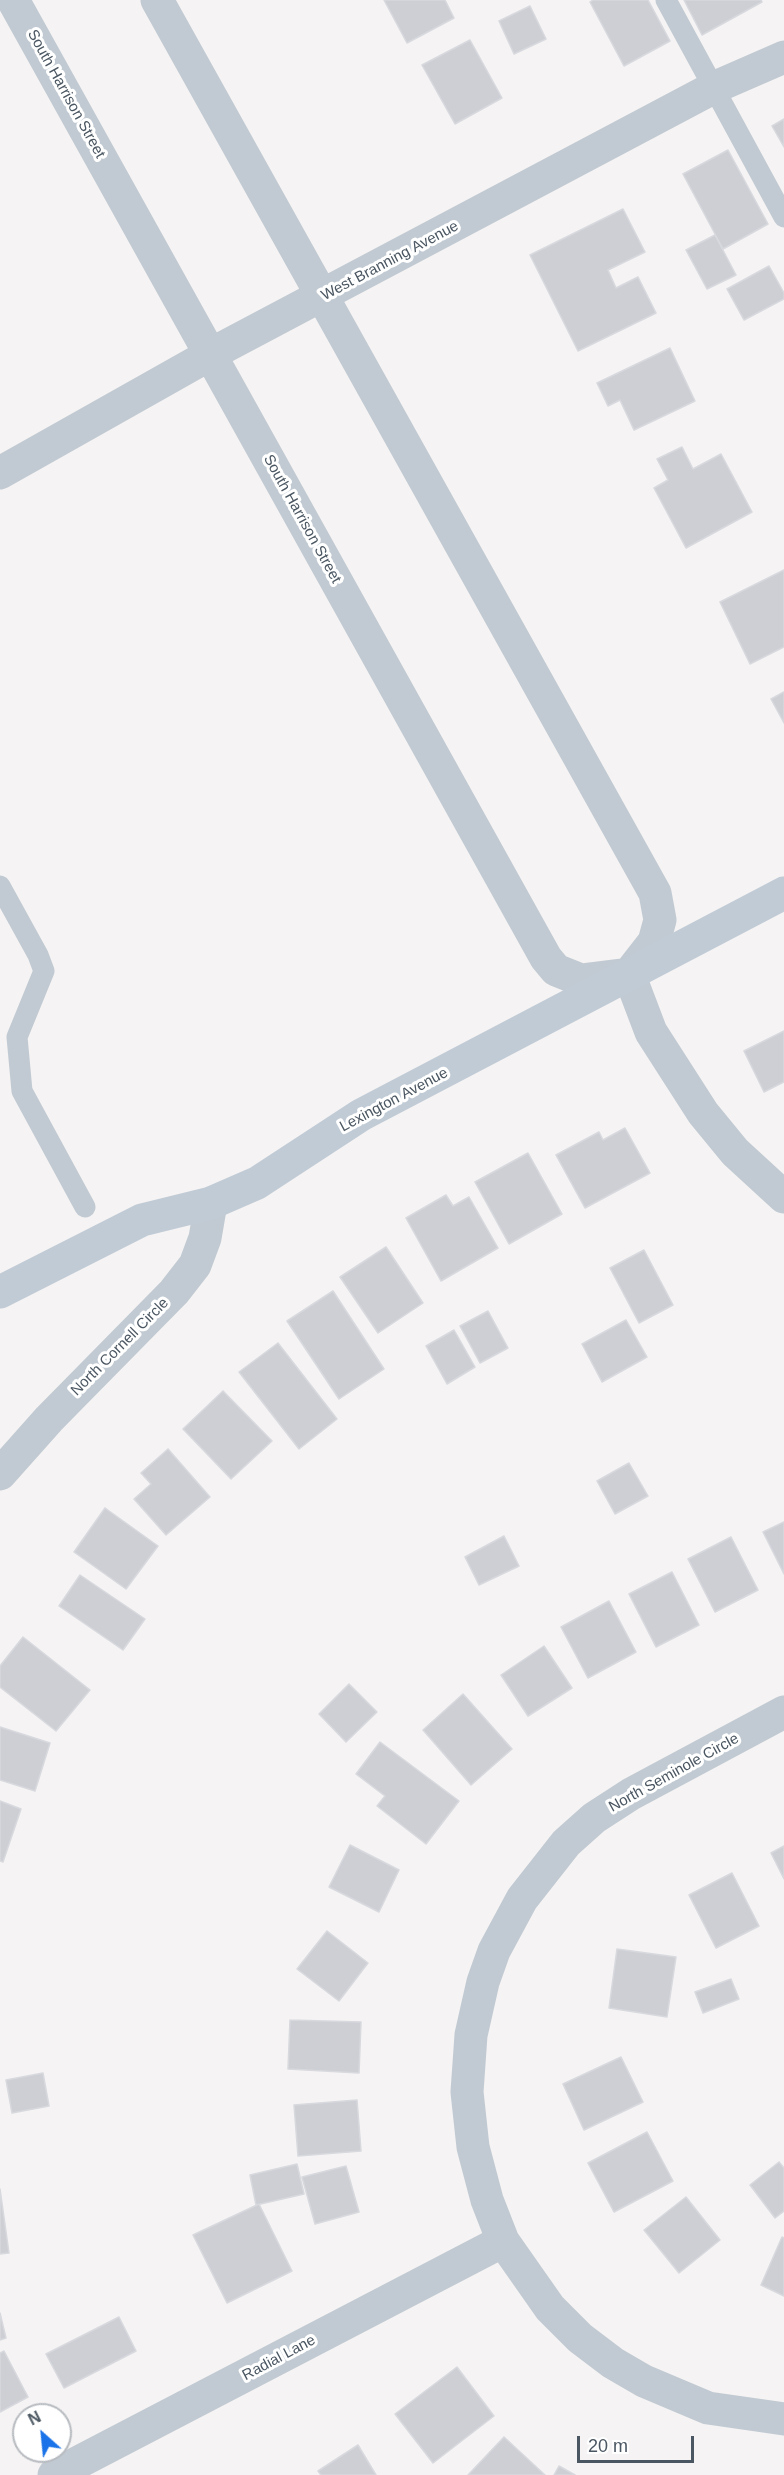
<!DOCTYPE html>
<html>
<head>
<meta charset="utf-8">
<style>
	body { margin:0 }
	#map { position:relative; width:784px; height:2475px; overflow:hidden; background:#f5f3f3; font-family:Arial,sans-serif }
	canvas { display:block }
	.north { position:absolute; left:12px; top:2403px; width:60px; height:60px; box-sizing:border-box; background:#fff; border:2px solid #b7bbc0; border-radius:50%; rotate:333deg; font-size:16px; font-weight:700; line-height:24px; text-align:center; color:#4a5661 }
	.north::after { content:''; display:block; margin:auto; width:21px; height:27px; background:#1a73e8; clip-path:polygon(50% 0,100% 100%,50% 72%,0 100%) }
	.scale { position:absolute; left:577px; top:2436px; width:117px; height:27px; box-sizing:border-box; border:3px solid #4a5661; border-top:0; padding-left:8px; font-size:18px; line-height:21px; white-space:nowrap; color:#4a5661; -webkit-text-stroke:4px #fff; paint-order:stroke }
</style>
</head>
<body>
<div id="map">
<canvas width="784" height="2475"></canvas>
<div class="north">N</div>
<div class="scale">20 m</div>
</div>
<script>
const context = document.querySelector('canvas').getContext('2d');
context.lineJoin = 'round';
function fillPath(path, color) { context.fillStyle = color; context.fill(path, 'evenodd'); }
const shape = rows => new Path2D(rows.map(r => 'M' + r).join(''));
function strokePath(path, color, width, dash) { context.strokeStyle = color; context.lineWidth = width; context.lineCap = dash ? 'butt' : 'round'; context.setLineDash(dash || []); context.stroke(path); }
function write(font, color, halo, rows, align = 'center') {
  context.font = font + ' Arial,sans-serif'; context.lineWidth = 6; context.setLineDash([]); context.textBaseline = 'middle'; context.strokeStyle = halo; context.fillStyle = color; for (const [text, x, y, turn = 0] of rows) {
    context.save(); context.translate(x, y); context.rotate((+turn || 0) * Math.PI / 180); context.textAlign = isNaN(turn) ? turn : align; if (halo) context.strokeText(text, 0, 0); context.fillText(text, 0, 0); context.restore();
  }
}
const building = shape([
	[384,0,445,0,454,18,407,43,384,0],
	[593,0,648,0,670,41,624,66,590,2,593,0],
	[684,0,761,0,762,2,702,35,684,0],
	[530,6,546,39,514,54,499,21,530,6],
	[470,40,502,98,455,124,422,65,470,40],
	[784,119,784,147,772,126,784,119],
	[728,150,768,224,723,249,683,174,728,150],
	[623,209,645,252,608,270,616,288,638,277,656,313,578,351,530,255,623,209],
	[715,235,736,275,707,289,686,250,715,235],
	[769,266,784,293,784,299,744,320,727,289,769,266],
	[670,348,695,401,634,430,620,400,608,406,597,383,670,348],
	[682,447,693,469,721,454,752,512,686,548,654,488,668,480,657,459,682,447],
	[784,570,784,647,750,664,720,602,784,570],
	[784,692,784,723,771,699,784,692],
	[784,1031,784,1082,764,1092,744,1051,784,1031],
	[625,1128,650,1173,585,1208,556,1155,599,1132,603,1140,625,1128],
	[528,1153,562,1214,509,1244,475,1182,528,1153],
	[446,1195,453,1206,469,1197,498,1248,441,1281,406,1218,446,1195],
	[386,1247,423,1303,378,1333,340,1277,386,1247],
	[644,1250,673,1305,639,1323,610,1268,644,1250],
	[333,1291,384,1369,339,1399,287,1321,333,1291],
	[488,1311,508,1348,480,1363,460,1326,488,1311],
	[626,1320,647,1357,602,1382,582,1344,626,1320],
	[454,1330,475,1367,447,1384,426,1346,454,1330],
	[278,1343,337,1419,299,1449,239,1372,278,1343],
	[223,1391,272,1441,231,1479,183,1429,223,1391],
	[168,1449,210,1497,166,1535,134,1499,151,1484,141,1473,168,1449],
	[629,1463,648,1496,615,1514,597,1481,629,1463],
	[105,1508,158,1546,126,1589,74,1552,105,1508],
	[784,1522,784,1574,763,1532,784,1522],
	[504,1536,519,1566,479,1585,465,1557,504,1536],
	[731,1537,758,1590,715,1612,688,1559,731,1537],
	[672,1572,699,1625,656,1647,629,1594,672,1572],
	[80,1575,145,1619,123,1650,59,1606,80,1575],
	[609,1601,636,1652,588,1678,561,1627,609,1601],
	[23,1637,90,1690,56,1731,0,1687,0,1666,23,1637],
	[544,1646,572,1688,528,1716,501,1675,544,1646],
	[349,1684,377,1712,346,1742,319,1714,349,1684],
	[463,1694,512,1749,471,1785,423,1730,463,1694],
	[0,1727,50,1743,35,1791,0,1780,0,1727],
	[380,1742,459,1801,426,1844,377,1806,385,1796,356,1774,380,1742],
	[0,1801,21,1809,3,1862,0,1861,0,1801],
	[350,1845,399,1870,379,1912,329,1887,350,1845],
	[784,1846,784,1879,771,1853,784,1846],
	[732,1873,759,1926,716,1948,689,1895,732,1873],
	[327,1931,368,1963,339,2001,297,1969,327,1931],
	[617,1949,676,1957,667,2017,609,2008,617,1949],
	[731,1979,739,1999,703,2013,695,1992,731,1979],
	[290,2020,361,2022,359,2073,288,2069,290,2020],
	[621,2057,643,2102,584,2130,563,2084,621,2057],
	[43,2073,49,2106,12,2113,6,2080,43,2073],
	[357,2100,361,2151,298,2156,294,2105,357,2100],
	[647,2132,673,2181,614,2212,588,2163,647,2132],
	[779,2162,784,2168,784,2211,775,2218,750,2185,779,2162],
	[297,2164,304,2194,256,2205,250,2175,297,2164],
	[346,2166,359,2212,315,2224,302,2177,346,2166],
	[0,2189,9,2253,0,2254,0,2189],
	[686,2197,720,2240,679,2273,644,2230,686,2197],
	[259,2204,292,2271,227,2303,193,2235,259,2204],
	[782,2237,784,2238,784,2296,761,2285,782,2237],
	[0,2313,6,2338,0,2340,0,2313],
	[119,2317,136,2351,64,2388,46,2354,119,2317],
	[4,2351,28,2397,0,2412,0,2353,4,2351],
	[457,2367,494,2416,433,2463,395,2414,457,2367],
	[504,2437,545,2475,468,2475,504,2437],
	[358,2445,376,2475,321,2475,318,2471,358,2445],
	[559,2466,575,2475,554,2475,559,2466]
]);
fillPath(building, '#cdcfd5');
strokePath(building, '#d7d9de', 1.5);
strokePath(shape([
	[666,0,784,217],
	[0,886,38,955,44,971,17,1037,22,1091,85,1207]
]), '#c1cad2', 21);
strokePath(shape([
	[13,0,546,958,556,970,581,980,629,974,654,942,660,920,655,893,157,0],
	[0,473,211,354,713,88,784,57],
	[629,974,651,1032,703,1113,735,1152,784,1197],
	[0,1474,49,1419,174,1292,195,1265,205,1238,211,1203],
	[784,1712,631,1794,594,1818,566,1843,522,1899,494,1951,483,1982,471,2035,467,2092,473,2147,487,2200,503,2241,550,2308,580,2338,613,2363,644,2381,708,2408,784,2419],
	[54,2475,503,2241]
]), '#c1cad2', 33);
strokePath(shape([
	[0,1292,142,1220,211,1203,257,1183,361,1115,784,893]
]), '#c1cbd6', 33);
write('15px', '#4a5661', '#fff', [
	["South Harrison Street",66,94,61],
	["West Branning Avenue",390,261,-28],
	["South Harrison Street",302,519,61],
	["Lexington Avenue",394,1100,-28],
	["North Cornell Circle",120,1347,-45],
	["North Seminole Circle",674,1773,-29],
	["Radial Lane",279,2358,-28]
]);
</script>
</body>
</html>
